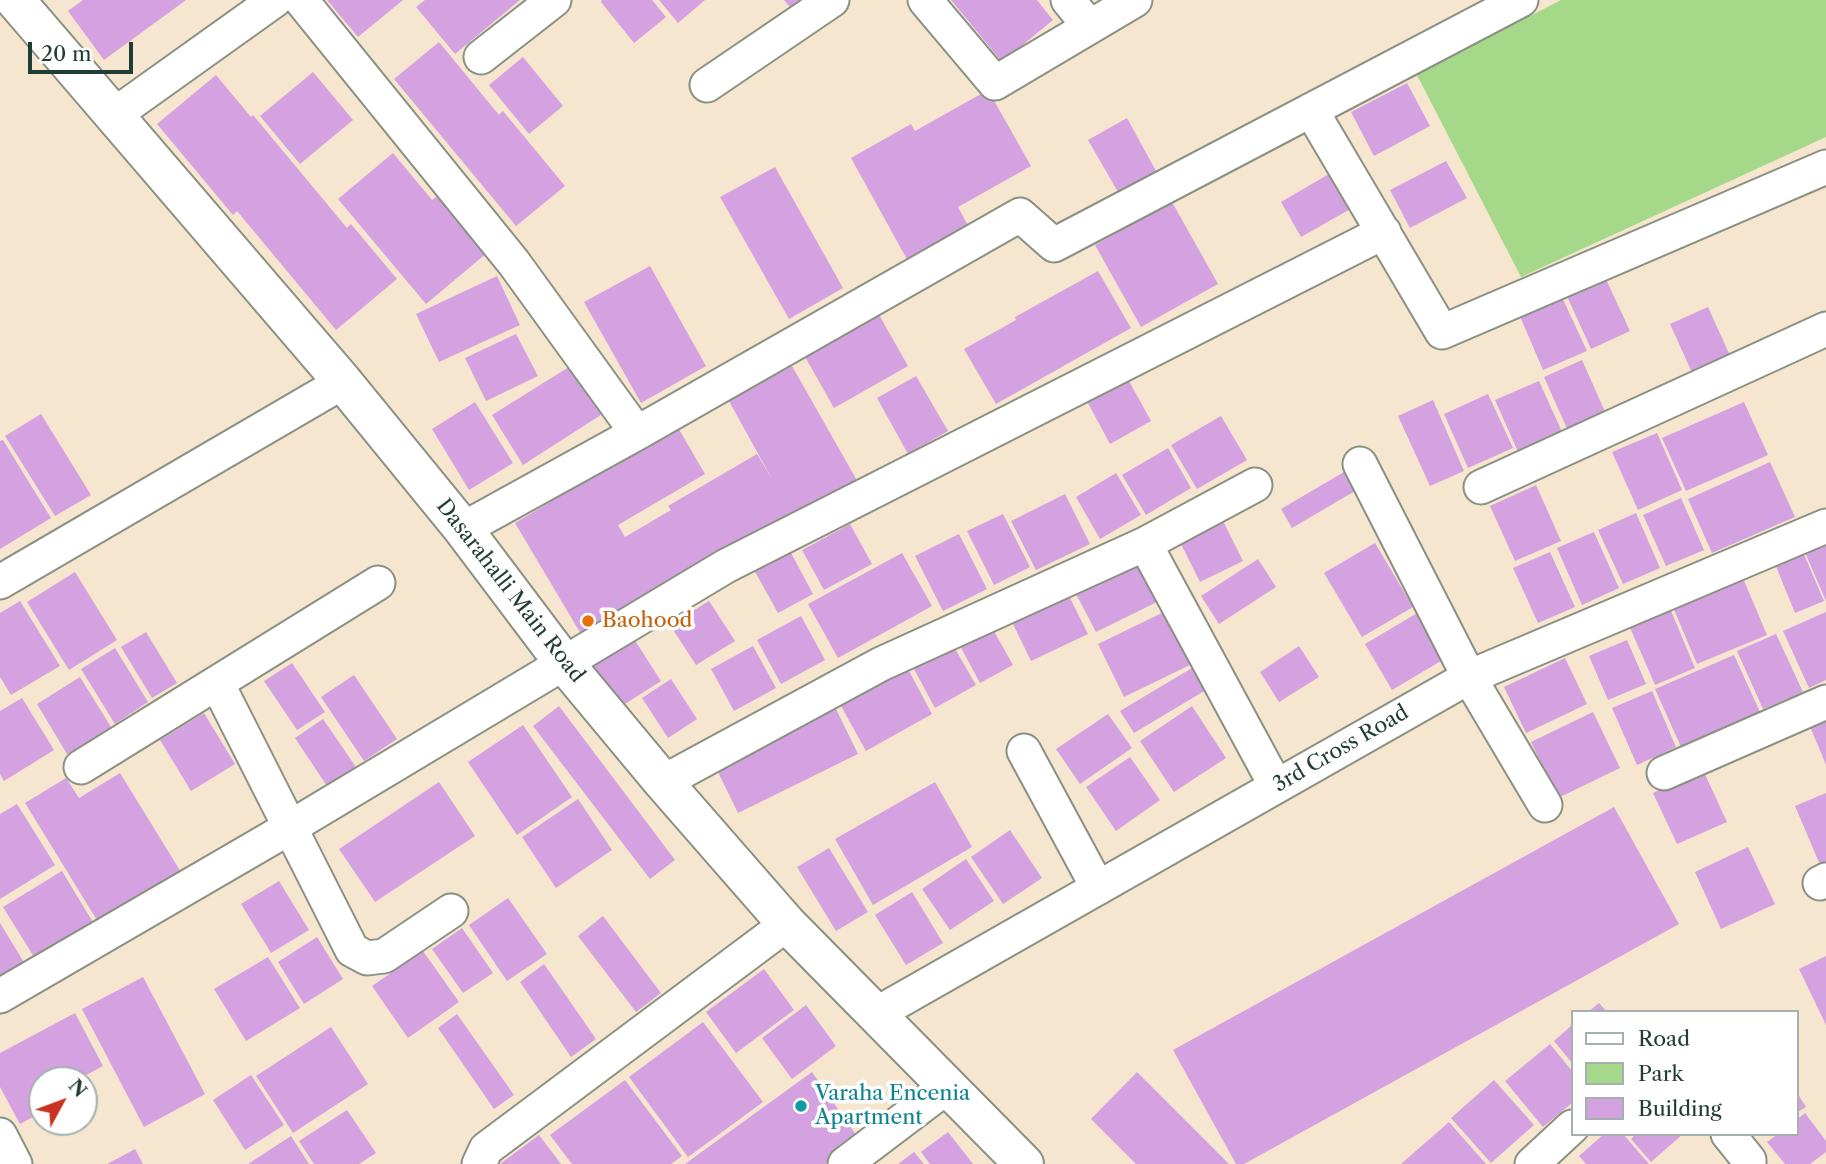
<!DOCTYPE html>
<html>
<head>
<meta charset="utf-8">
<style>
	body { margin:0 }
	#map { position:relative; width:1826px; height:1164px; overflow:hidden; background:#f6e5cf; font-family:"Libre Caslon Text",serif }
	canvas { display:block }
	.legend { position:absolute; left:1571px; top:1010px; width:228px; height:126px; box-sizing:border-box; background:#fff; border:2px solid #a5b1ae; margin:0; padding:9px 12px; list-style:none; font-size:21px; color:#1f3d34 }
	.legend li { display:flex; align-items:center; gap:14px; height:35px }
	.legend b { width:35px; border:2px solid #a5b1ae }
	.north { position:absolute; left:28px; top:1066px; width:70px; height:70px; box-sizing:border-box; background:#fff; border:2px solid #a5b1ae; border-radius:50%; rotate:49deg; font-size:19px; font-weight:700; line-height:28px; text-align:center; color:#1f3d34 }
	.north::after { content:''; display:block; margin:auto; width:24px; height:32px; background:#c8321e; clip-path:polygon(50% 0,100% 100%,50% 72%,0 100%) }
	.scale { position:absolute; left:28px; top:42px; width:105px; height:32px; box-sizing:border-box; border:4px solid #1f3d34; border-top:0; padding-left:9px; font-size:21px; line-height:24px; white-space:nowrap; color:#1f3d34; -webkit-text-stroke:5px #fff; paint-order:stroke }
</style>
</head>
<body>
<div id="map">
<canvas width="1826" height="1164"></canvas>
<ul class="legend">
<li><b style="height:9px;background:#fff"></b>Road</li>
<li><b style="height:19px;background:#a5d888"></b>Park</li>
<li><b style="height:19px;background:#d4a2e1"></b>Building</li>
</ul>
<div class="north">N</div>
<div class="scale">20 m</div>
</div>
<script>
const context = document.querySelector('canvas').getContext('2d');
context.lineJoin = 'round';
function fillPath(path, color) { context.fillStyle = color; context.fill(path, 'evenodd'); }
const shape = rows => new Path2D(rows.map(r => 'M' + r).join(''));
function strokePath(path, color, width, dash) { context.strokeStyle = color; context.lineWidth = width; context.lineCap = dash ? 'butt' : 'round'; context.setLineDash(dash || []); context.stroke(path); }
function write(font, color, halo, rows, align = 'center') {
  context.font = font + ' "Libre Caslon Text",serif'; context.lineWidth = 7; context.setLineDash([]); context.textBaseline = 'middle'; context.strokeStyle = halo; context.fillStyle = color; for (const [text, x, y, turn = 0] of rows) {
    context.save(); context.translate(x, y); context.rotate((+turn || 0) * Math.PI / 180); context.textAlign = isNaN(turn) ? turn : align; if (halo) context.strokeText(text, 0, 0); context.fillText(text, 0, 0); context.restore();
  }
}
fillPath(shape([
	[1561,0,1826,0,1826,137,1521,277,1417,75]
]), '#a5d888');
fillPath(shape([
	[83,0,186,0,104,60,68,11],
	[327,0,403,0,358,37],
	[425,0,520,0,455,54,416,7],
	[602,0,652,0,666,17,634,43,601,2],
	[659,0,705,0,678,23],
	[784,0,810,0,795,13],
	[951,0,1037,0,1053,20,1002,62],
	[439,42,499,115,503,111,565,186,516,226,394,79],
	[523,57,563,106,529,134,489,85],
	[313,72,353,120,300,164,260,116],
	[216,75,251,117,253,115,347,228,351,224,397,279,336,330,237,211,233,215,157,124],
	[1407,83,1430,126,1374,156,1351,112],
	[988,90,1031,166,958,207,970,229,909,263,851,158,911,124,915,131],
	[1127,118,1156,171,1118,192,1088,140],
	[393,153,432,200,440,194,488,252,426,304,338,199],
	[1446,161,1467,198,1410,228,1390,190],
	[775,167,843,288,789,319,720,197],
	[1334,171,1354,207,1301,237,1281,202],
	[1172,202,1218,284,1141,327,1095,245],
	[650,266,706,366,641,403,584,302],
	[1098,271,1131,328,996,404,964,349,1016,320,1015,317],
	[1604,275,1630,331,1591,349,1565,292],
	[497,276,520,325,439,362,416,314],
	[1561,295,1587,351,1543,370,1519,314],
	[1708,307,1732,360,1694,377,1670,324],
	[878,313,908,366,834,408,804,355],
	[516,334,538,376,486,401,465,358],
	[1582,360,1607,416,1569,433,1544,377],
	[577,362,607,411,523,465,492,415],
	[792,366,859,484,796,519,793,513,581,634,515,523,677,426,705,474,618,525,625,537,671,510,668,506,757,454,772,479,729,401],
	[1123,370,1151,421,1110,444,1082,392],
	[916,376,948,431,908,454,877,398],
	[1539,381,1563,434,1519,454,1495,400],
	[1488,394,1513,448,1468,468,1444,414],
	[1433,400,1464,471,1430,486,1398,416],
	[475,402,513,463,469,490,432,429],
	[1744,402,1768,455,1686,491,1662,438],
	[41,414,91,495,55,516,5,436],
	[1221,416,1247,460,1197,489,1171,445],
	[1657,433,1682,490,1638,510,1612,452],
	[3,440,51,518,0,549,0,441],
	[1168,448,1191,488,1146,515,1122,475],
	[1770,462,1795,517,1712,553,1688,499],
	[1344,472,1355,491,1292,528,1281,509],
	[1116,473,1141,515,1100,539,1076,497],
	[1536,485,1561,541,1515,561,1490,506],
	[1065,494,1090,544,1036,570,1011,521],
	[1681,498,1704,550,1666,566,1643,515],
	[1636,513,1660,568,1623,584,1598,530],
	[1003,514,1030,567,994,585,967,531],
	[1222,519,1243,561,1200,582,1179,540],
	[850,524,872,564,824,590,802,550],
	[1594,532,1619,588,1582,605,1557,548],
	[959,534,987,589,943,611,915,556],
	[1826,540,1826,601,1804,550],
	[1375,543,1413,607,1362,637,1324,573],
	[790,551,813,594,778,613,754,570],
	[1550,552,1575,607,1538,623,1513,568],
	[1803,552,1824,601,1795,613,1775,564],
	[902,553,932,606,838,658,808,604],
	[1143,558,1163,599,1096,632,1075,592],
	[1258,559,1276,587,1219,624,1201,596],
	[75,572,117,640,69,670,27,602],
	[1742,576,1767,635,1697,664,1672,605],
	[1068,594,1088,634,1031,661,1012,622],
	[20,601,60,666,11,695,0,677,0,613],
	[709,601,735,641,696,665,670,625],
	[1669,606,1695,668,1655,685,1628,623],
	[1424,609,1451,655,1392,690,1365,644],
	[1166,611,1192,664,1124,697,1098,644],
	[1826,612,1826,680,1809,688,1783,631],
	[801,616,825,660,781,684,757,640],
	[991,626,1013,665,980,683,959,644],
	[146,632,177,683,152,698,121,647],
	[1776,634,1803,692,1763,709,1737,651],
	[634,639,661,681,617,709,590,667],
	[1627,640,1646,684,1608,700,1589,656],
	[753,646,776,688,734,711,711,669],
	[1299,646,1319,677,1279,702,1260,672],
	[954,647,976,685,935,708,914,669],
	[115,648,148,702,115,724,81,669],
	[1734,655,1760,712,1681,747,1655,689],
	[1565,658,1587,704,1526,733,1504,687],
	[292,663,325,712,297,730,264,681],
	[1197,665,1211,687,1134,733,1120,711],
	[908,669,932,714,866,751,841,706],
	[354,675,397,739,364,761,321,697],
	[80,677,111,727,67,754,37,704],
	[671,679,697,719,668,738,642,698],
	[1652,691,1676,747,1637,765,1612,708],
	[22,698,54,750,4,781,0,774,0,711],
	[559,706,675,860,650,879,533,726],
	[1192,706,1226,758,1174,792,1140,741],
	[836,709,858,754,738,813,716,768],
	[1593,712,1620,768,1558,798,1531,742],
	[204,713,235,764,191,791,160,740],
	[1108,714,1132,748,1080,784,1056,749],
	[1826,717,1826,765,1809,724],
	[323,719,358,770,329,789,295,738],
	[523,725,572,797,517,835,468,762],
	[1130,757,1160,800,1116,831,1086,787],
	[1703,770,1727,822,1677,844,1653,793],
	[120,773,184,877,103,930,25,803,66,778,79,798],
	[439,782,475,836,375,902,339,849],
	[935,782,972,847,873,905,835,839],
	[1826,793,1826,865,1821,867,1795,806],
	[578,799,612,850,556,888,522,837],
	[17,804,55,865,0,899,0,814],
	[1614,807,1679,924,1244,1164,1236,1164,1173,1050],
	[1010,830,1042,878,1003,904,971,857],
	[1748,847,1775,904,1721,929,1695,872],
	[829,848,868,912,836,931,797,867],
	[966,859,994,901,950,930,922,889],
	[62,871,97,929,39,965,3,907],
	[279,881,309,930,271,953,241,904],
	[912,892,943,943,906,965,875,915],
	[508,898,547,954,507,981,469,925],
	[603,916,661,993,636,1012,578,936],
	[0,923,28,969,0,986],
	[462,928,493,973,463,993,432,949],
	[317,937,343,979,304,1004,278,962],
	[423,951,459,1002,408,1038,372,986],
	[1826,956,1826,1025,1799,969],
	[268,957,300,1008,246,1041,214,989],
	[544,964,596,1039,571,1057,520,982],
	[764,969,794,1010,736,1053,706,1012],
	[143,977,205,1094,144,1127,82,1009],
	[1599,1003,1607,1012,1588,1012],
	[806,1005,836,1046,792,1079,762,1038],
	[75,1013,103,1066,77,1080,42,1080,42,1112,20,1124,0,1087,0,1053],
	[457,1014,514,1095,494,1109,438,1028],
	[703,1022,763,1102,688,1157,629,1077],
	[1572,1025,1572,1063,1554,1041],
	[331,1027,368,1084,293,1133,256,1076],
	[1550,1044,1572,1071,1572,1103,1543,1127,1505,1081],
	[812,1072,859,1139,825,1164,685,1164],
	[1137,1072,1229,1164,1136,1164,1091,1119],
	[251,1075,284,1125,245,1150,213,1100],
	[625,1080,682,1156,671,1164,572,1164,550,1135],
	[1494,1080,1534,1125,1491,1163,1451,1118],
	[1796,1091,1806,1107,1796,1113],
	[347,1110,376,1153,359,1164,314,1164,299,1141],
	[1805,1113,1826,1141,1826,1152,1810,1164,1785,1164,1767,1142,1778,1134,1796,1134,1796,1120],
	[1449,1122,1486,1164,1401,1164],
	[948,1132,973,1164,930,1164,921,1152],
	[1604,1134,1623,1134,1649,1164,1586,1164,1579,1156],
	[1636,1134,1683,1134,1651,1162,1631,1139],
	[539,1135,561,1164,500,1164],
	[291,1136,309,1164,248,1164],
	[135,1149,143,1164,107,1164],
	[914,1152,924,1164,898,1164]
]), '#d4a2e1');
const street = shape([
	[301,0,514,263,637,433],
	[925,0,995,83,1135,0],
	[1068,0,1090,27],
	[481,57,554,0],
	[707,85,832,0],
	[1311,110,1442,332,1826,167],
	[114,115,275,0],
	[1360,464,1469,677,1545,805],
	[1481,487,1826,329],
	[463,529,637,433,1020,215,1054,245,1521,0],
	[1145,544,1276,786],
	[0,582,343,382],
	[217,683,352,950,367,958,384,956,451,911],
	[1024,751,1098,888],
	[81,767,378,583],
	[1664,773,1826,702],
	[663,782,881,664,1145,544,1255,485],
	[1820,883,1826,880],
	[0,996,289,828,726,566,1384,232],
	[876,1014,1469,677,1826,526],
	[1728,1134,1749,1160,1749,1164],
	[0,1135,15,1164],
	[479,1164,486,1149,787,924],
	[845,1164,948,1086],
	[1532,1164,1572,1127]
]);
const secondary = shape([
	[15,0,343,382,463,529,564,663,663,782,787,924,1024,1164]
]);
strokePath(street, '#8a9182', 37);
strokePath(secondary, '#8a9182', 42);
strokePath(street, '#fff', 33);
strokePath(secondary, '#fff', 38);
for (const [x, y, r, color] of [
	[588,621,7,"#e8710a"],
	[801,1106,7,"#0f9aa8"]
]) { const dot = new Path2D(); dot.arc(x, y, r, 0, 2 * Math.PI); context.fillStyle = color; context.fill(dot); strokePath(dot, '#fff', 2.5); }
write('21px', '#1f3d34', '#fff', [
	["Dasarahalli Main Road",510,591,52],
	["3rd Cross Road",1341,749,-30]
]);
write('21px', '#c56008', '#fff', [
	["Baohood",602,621]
], 'left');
write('21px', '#0d838f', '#fff', [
	["Varaha Encenia",815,1094],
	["Apartment",815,1118]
], 'left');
</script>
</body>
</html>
